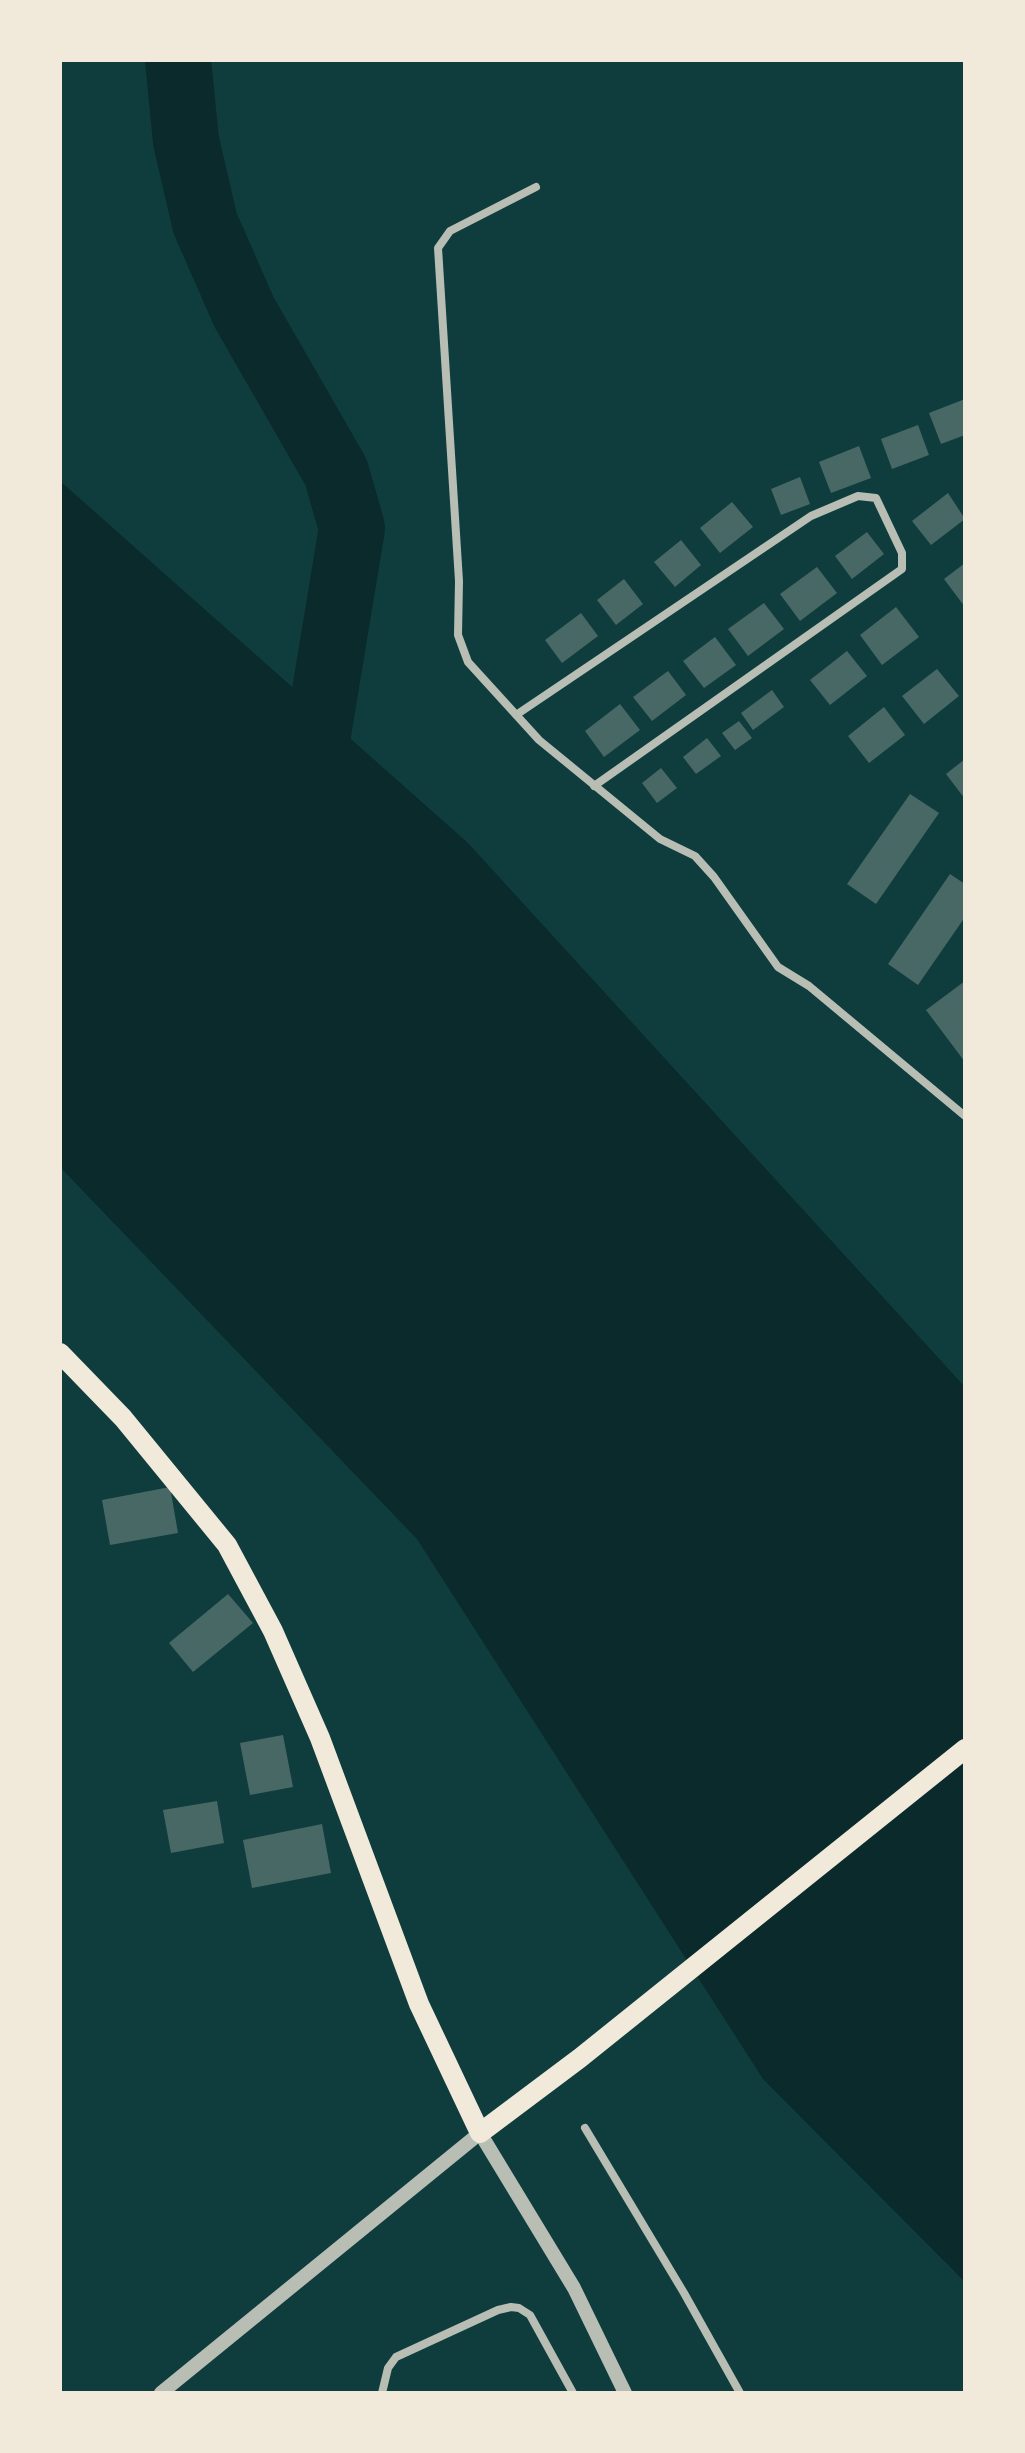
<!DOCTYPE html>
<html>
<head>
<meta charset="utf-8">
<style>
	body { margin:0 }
	#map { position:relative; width:1025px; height:2453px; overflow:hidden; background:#0f3d3e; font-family:Inter,sans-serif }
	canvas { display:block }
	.frame { position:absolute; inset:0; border:62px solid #f1e9da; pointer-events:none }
</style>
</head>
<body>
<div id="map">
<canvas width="1025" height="2453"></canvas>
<div class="frame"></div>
</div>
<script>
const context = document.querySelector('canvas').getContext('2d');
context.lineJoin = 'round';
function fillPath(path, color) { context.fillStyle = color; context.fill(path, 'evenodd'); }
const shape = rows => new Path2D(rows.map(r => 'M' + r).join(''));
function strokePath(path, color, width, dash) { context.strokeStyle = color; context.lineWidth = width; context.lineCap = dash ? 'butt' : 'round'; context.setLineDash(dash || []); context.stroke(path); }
fillPath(shape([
	[60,481,468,843,965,1387,965,2282,763,2079,417,1539,60,1167]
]), '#0a2a2b');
strokePath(shape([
	[178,60,186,141,205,223,244,312,336,472,352,528,318,734,302,803]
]), '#0a2a2b', 66);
fillPath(shape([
	[965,399,965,435,941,444,929,413],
	[918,425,929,455,892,469,881,439],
	[859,446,871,478,831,493,819,462],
	[800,477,810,504,781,515,771,489],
	[948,493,965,519,931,545,912,521],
	[732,502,753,527,720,553,700,528],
	[867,532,884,554,852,579,835,556],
	[681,540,701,565,675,587,654,562],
	[965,563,965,607,944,579],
	[817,567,837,593,800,621,780,594],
	[624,579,643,604,616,625,597,600],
	[764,603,784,629,748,656,728,629],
	[896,607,919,637,882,665,860,635],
	[581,613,598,636,562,663,545,640],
	[715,637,736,665,704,688,683,661],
	[847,651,867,676,830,705,810,680],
	[937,669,959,696,924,724,902,696],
	[668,671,686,695,652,721,633,697],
	[772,690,784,707,753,730,741,713],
	[620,704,640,730,604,757,585,731],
	[884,707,905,735,869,763,848,736],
	[739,721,752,738,735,750,722,733],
	[707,738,721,756,696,774,683,757],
	[965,759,965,799,946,774],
	[661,768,677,788,657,803,642,783],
	[910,794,939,813,876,904,847,884],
	[950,874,965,884,965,917,918,985,888,964],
	[965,981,965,1062,926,1010],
	[170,1487,178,1533,110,1545,102,1500],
	[228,1594,253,1623,193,1672,169,1643],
	[283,1735,293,1787,250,1795,240,1743],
	[217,1801,224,1843,171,1853,163,1810],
	[322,1824,331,1873,252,1888,243,1840]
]), '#486865');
strokePath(shape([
	[536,187,450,231,438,248,459,581,458,635,468,662,539,740,660,839,695,856,714,877,778,967,809,986,965,1116],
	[516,715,811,516,858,496,876,498,902,553,902,569,594,786],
	[585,2128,684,2293,740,2393],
	[382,2393,388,2368,396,2357,498,2310,511,2307,519,2308,530,2315,573,2393]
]), '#b8beb3', 8);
strokePath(shape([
	[161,2393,480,2133,574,2288,625,2393]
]), '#b8beb3', 14);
strokePath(shape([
	[60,1353,123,1418,227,1545,273,1631,320,1738,419,2004,480,2133,580,2058,965,1749]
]), '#f1e9da', 20);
</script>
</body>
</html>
